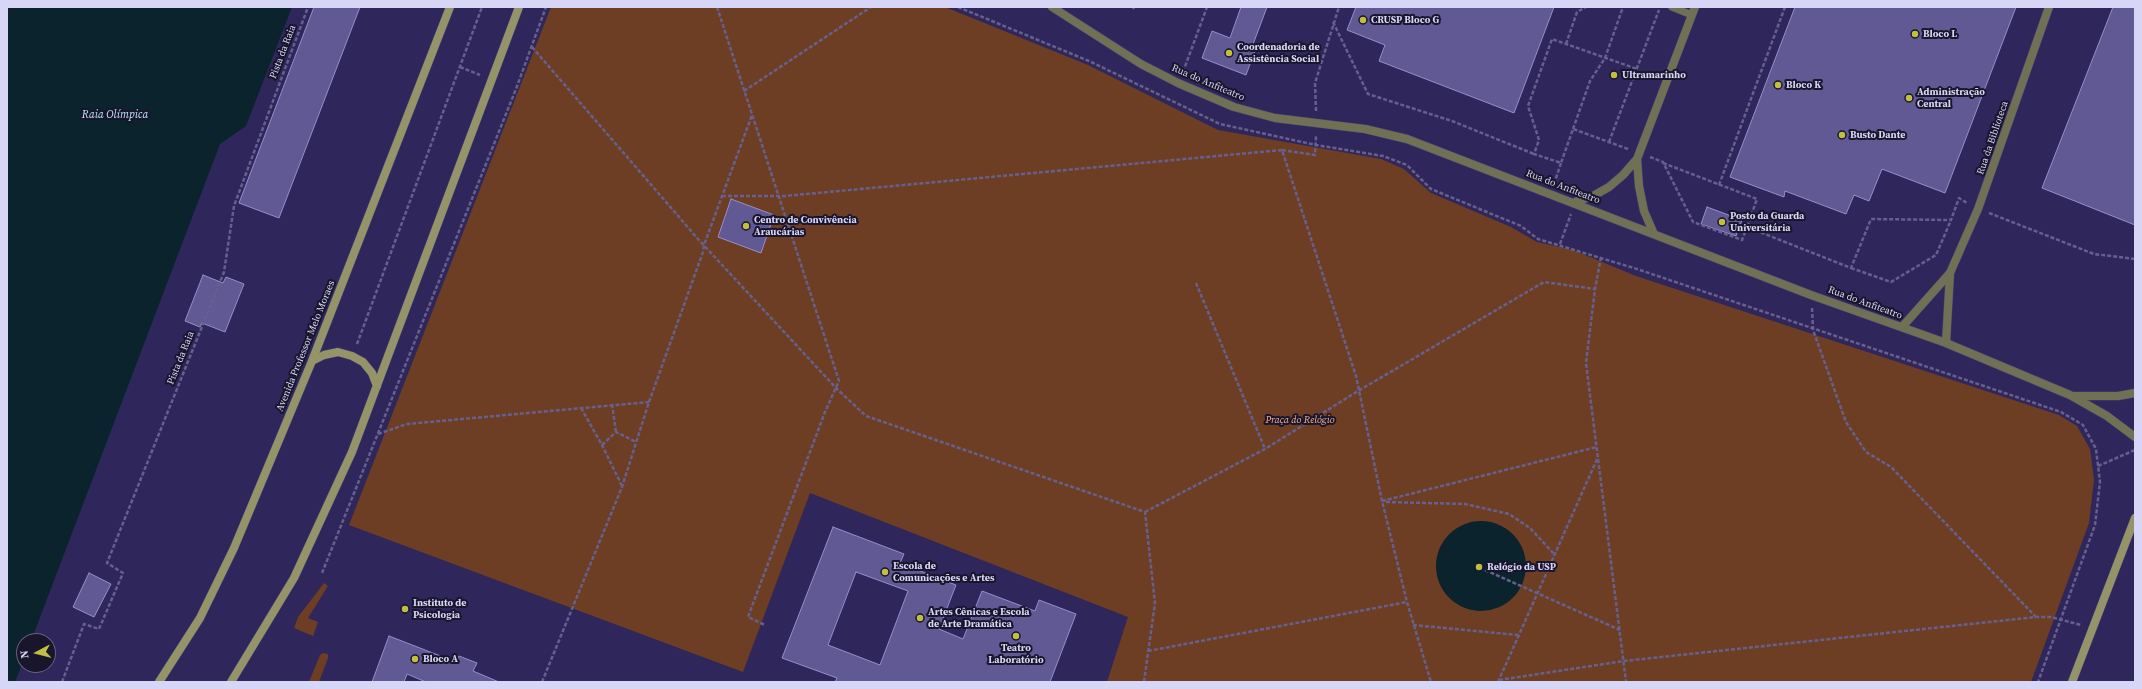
<!DOCTYPE html>
<html>
<head>
<meta charset="utf-8">
<style>
	body { margin:0 }
	#map { position:relative; width:2142px; height:689px; overflow:hidden; background:#2f275b; font-family:"Source Serif 4",serif }
	canvas { display:block }
	.frame { position:absolute; inset:0; border:8px solid #d8d6f7; pointer-events:none }
	.north { position:absolute; left:16px; top:633px; width:40px; height:40px; box-sizing:border-box; background:#18152c; border:1px solid #65627d; border-radius:50%; rotate:263deg; font-size:11px; font-weight:700; line-height:16px; text-align:center; color:#d8d6f7 }
	.north::after { content:''; display:block; margin:auto; width:14px; height:18px; background:#c1be40; clip-path:polygon(50% 0,100% 100%,50% 72%,0 100%) }
</style>
</head>
<body>
<div id="map">
<canvas width="2142" height="689"></canvas>
<div class="frame"></div>
<div class="north">N</div>
</div>
<script>
const context = document.querySelector('canvas').getContext('2d');
context.lineJoin = 'round';
function fillPath(path, color) { context.fillStyle = color; context.fill(path, 'evenodd'); }
const shape = rows => new Path2D(rows.map(r => 'M' + r).join(''));
function strokePath(path, color, width, dash) { context.strokeStyle = color; context.lineWidth = width; context.lineCap = dash ? 'butt' : 'round'; context.setLineDash(dash || []); context.stroke(path); }
function write(font, color, halo, rows, align = 'center') {
  context.font = font + ' "Source Serif 4",serif'; context.lineWidth = 4; context.setLineDash([]); context.textBaseline = 'middle'; context.strokeStyle = halo; context.fillStyle = color; for (const [text, x, y, turn = 0] of rows) {
    context.save(); context.translate(x, y); context.rotate((+turn || 0) * Math.PI / 180); context.textAlign = isNaN(turn) ? turn : align; if (halo) context.strokeText(text, 0, 0); context.fillText(text, 0, 0); context.restore();
  }
}
fillPath(shape([
	[551,7,945,7,1088,65,1218,130,1381,159,1404,169,1431,193,1511,227,1537,242,1573,250,1636,276,2059,415,2077,426,2090,449,2094,480,2089,523,2031,682,1107,682,1128,617,810,493,743,672,349,525],
	[324,583,328,586,308,618,318,622,313,636,294,628,298,617],
	[323,653,328,654,328,658,319,682,309,682,320,655]
]), '#6d3e24');
fillPath(shape([
	[7,7,292,7,246,126,220,144,31,641,24,641,24,659,15,682,7,682],
	'1436 566a45 45 0 1 1 90 0a45 45 0 1 1-90 0Z'
]), '#0a232d');
const building = shape([
	[314,7,360,7,279,218,239,203,314,7],
	[1241,7,1267,7,1252,47,1256,48,1246,75,1202,58,1212,31,1230,38,1241,7],
	[1356,7,1554,7,1514,113,1379,61,1385,45,1347,30,1356,7],
	[1795,7,2016,7,1945,193,1882,169,1869,201,1854,195,1846,214,1785,191,1784,197,1730,177,1795,7],
	[2113,7,2135,7,2135,225,2042,188,2113,7],
	[731,199,774,215,761,253,718,237,731,199],
	[1707,207,1742,220,1736,236,1701,224,1707,207],
	[203,275,223,283,226,277,244,284,225,332,202,323,200,327,185,321,203,275],
	[833,527,904,554,900,563,956,585,939,629,963,639,982,591,1035,611,1039,600,1076,614,1050,682,835,682,837,678,782,658,833,527],
	[856,572,908,591,880,665,828,645,856,572],
	[89,573,111,584,94,617,73,607,89,573],
	[389,636,456,662,459,656,477,663,473,671,499,682,426,682,407,674,404,682,372,682,389,636]
]);
fillPath(building, '#605993');
strokePath(building, '#958fcd', 1);
const lane = shape([
	[1672,7,1692,15]
]);
const street = shape([
	[1052,7,1141,64,1178,83,1234,107,1275,118,1365,129,1407,139,1811,295,1946,343,2070,395,2107,416,2135,437],
	[1637,159,1639,186,1644,211,1654,234],
	[1575,202,1593,196,1609,187,1623,175,1637,159,1695,7],
	[1902,327,1950,273],
	[1946,343,1950,273,1978,209,2049,7],
	[2072,396,2118,396,2135,393]
]);
const secondary = shape([
	[312,361,324,355,338,352,352,356,363,362,372,373,377,386],
	[159,682,200,618,234,548,312,361,450,7],
	[231,682,294,578,352,452,519,7],
	[2072,682,2135,518]
]);
strokePath(lane, '#4a4374', 8);
strokePath(street, '#4a4374', 9);
strokePath(secondary, '#4a4374', 9);
strokePath(shape([
	[717,7,839,381,825,412,748,617,765,625],
	[958,7,1089,61,1220,124,1316,145,1383,156,1407,165,1431,189,1521,226,1538,239,1637,269,2061,412,2083,425,2096,449,2100,482,2095,525,2038,682],
	[1133,9,1134,7],
	[1333,22,1368,94,1452,121,1534,154],
	[1566,44,1577,12,1586,7],
	[532,47,698,239,836,388,866,416,1145,512,1155,603,1144,682],
	[460,67,480,75],
	[1183,72,1207,7],
	[744,91,871,7],
	[1316,111,1315,83,1339,7],
	[1573,129,1590,81,1605,58,1623,7],
	[1609,142,1659,10],
	[1628,149,1573,129,1561,163,1534,154,1539,140,1528,106,1552,39,1637,69],
	[1282,150,1315,155,1316,136],
	[1650,157,1663,162,1693,222,1742,240,1747,227,1851,268,1871,219,1951,220,1959,198,1967,203],
	[1663,163,1757,199,1747,227],
	[1554,184,1561,163],
	[1719,185,1785,7],
	[722,196,785,196,1282,150,1356,376,1382,501,1407,602,1431,682],
	[1989,213,2094,254,2135,259],
	[1560,244,1571,214],
	[1601,257,1595,289,1586,363,1626,682],
	[1851,268,1891,282,1936,255,1951,220],
	[1196,283,1265,449],
	[1812,308,1813,330,1846,422,1866,452,1891,467,2036,617],
	[357,344,482,7],
	[612,404,616,432],
	[581,408,602,445,622,486],
	[378,434,407,424,649,402],
	[602,445,616,432,636,442],
	[2098,466,2135,450],
	[1382,501,1597,447],
	[1386,502,1465,504,1509,514,1530,528,1554,554],
	[1145,512,1265,449,1358,391,1544,282,1595,289],
	[1485,570,1620,630],
	[322,573,516,89,546,7],
	[1413,625,1518,635],
	[1148,651,1407,602],
	[1499,680,1624,661,2036,617,2051,617,2081,625],
	[62,682,84,624,99,629,123,573,107,563,224,272,234,206,308,7],
	[542,682,622,487,649,402,703,252,704,245,752,115],
	[1498,682,1598,457]
]), '#66608e', 2.5, [4, 2]);
strokePath(lane, '#707055', 7);
strokePath(street, '#707055', 8);
strokePath(secondary, '#949468', 8);
for (const [x, y, r, color] of [
	[1363,20,4,"#c1be40"],
	[1915,34,4,"#c1be40"],
	[1229,53,4,"#c1be40"],
	[1614,75,4,"#c1be40"],
	[1778,85,4,"#c1be40"],
	[1909,98,4,"#c1be40"],
	[1842,135,4,"#c1be40"],
	[1722,222,4,"#c1be40"],
	[746,226,4,"#c1be40"],
	[1479,567,4,"#c1be40"],
	[885,572,4,"#c1be40"],
	[405,609,4,"#c1be40"],
	[920,618,4,"#c1be40"],
	[1016,636,4,"#c1be40"],
	[415,659,4,"#c1be40"]
]) { const dot = new Path2D(); dot.arc(x, y, r, 0, 2 * Math.PI); context.fillStyle = color; context.fill(dot); strokePath(dot, '#18152c', 1.5); }
write('bold 10px', '#d8d6f7', '#18152c', [
	["CRUSP Bloco G",1371,20],
	["Bloco L",1923,34],
	["Coordenadoria de",1237,47],
	["Assistência Social",1237,59],
	["Ultramarinho",1622,75],
	["Bloco K",1786,85],
	["Administração",1917,92],
	["Central",1917,104],
	["Busto Dante",1850,135],
	["Posto da Guarda",1730,216],
	["Universitária",1730,228],
	["Centro de Convivência",754,220],
	["Araucárias",754,232],
	["Escola de",893,566],
	["Comunicações e Artes",893,578],
	["Relógio da USP",1487,567],
	["Instituto de",413,603],
	["Psicologia",413,615],
	["Artes Cênicas e Escola",928,612],
	["de Arte Dramática",928,624],
	["Teatro",1016,648,"center"],
	["Laboratório",1016,660,"center"],
	["Bloco A",423,659]
], 'left');
write('10px', '#d8d6f7', '#18152c', [
	["Pista da Raia",283,52,-69],
	["Rua do Anfiteatro",1208,83,23],
	["Rua da Biblioteca",1993,138,-71],
	["Rua do Anfiteatro",1563,187,21],
	["Rua do Anfiteatro",1865,303,20],
	["Avenida Professor Melo Moraes",306,346,-68],
	["Pista da Raia",181,358,-68]
]);
write('italic 10px', '#f5af8c', '#18152c', [
	["Praça do Relógio",1300,420]
]);
write('italic 11px', '#bde4f6', '#18152c', [
	["Raia Olímpica",115,115]
]);
</script>
</body>
</html>
